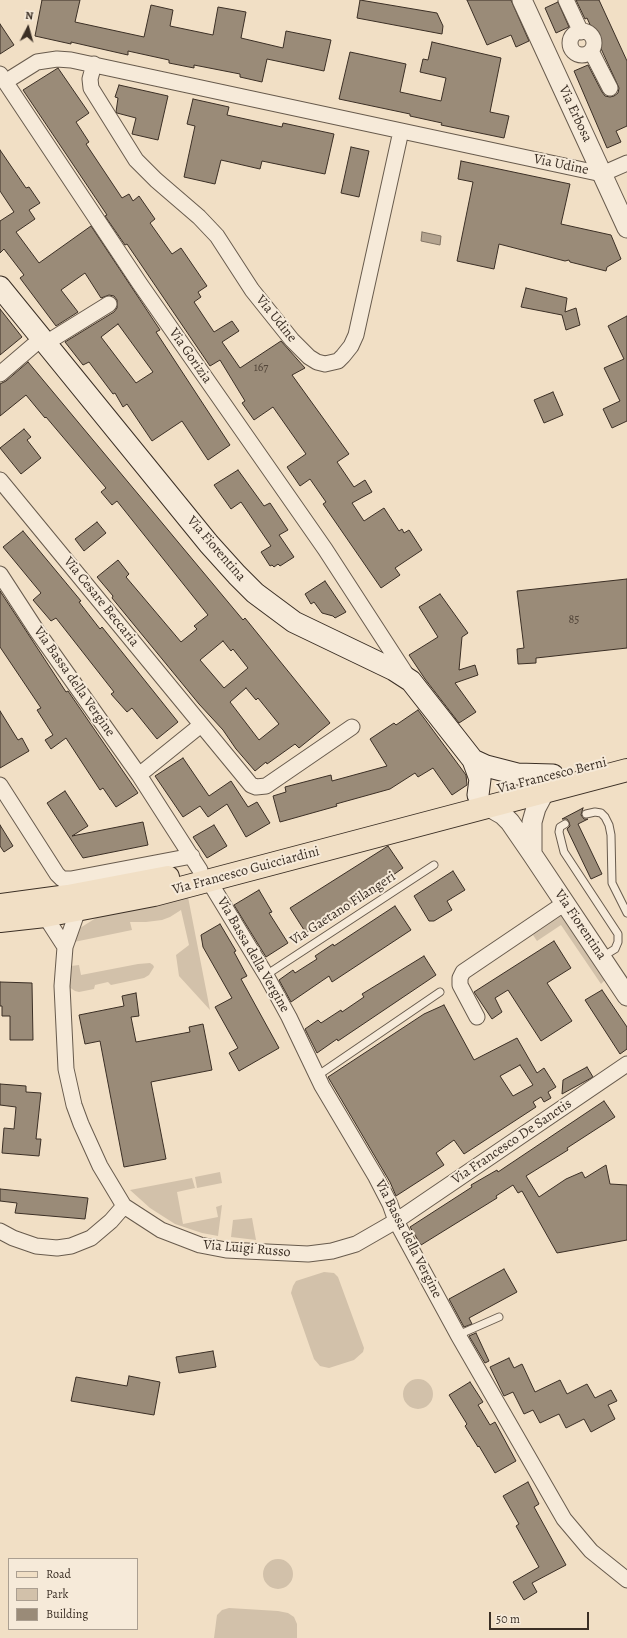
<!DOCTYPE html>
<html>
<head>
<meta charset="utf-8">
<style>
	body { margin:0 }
	#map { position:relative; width:627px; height:1638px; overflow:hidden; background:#f1dfc5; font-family:Alegreya,serif }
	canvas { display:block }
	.legend { position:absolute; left:8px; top:1558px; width:130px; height:72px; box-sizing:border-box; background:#f6ead9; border:1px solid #ab9f91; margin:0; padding:5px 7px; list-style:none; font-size:12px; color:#3b2f25 }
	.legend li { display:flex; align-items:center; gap:8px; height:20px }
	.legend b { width:20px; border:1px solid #ab9f91 }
	.north { position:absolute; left:8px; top:8px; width:40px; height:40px; -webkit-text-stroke:3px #f6ead9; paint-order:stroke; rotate:6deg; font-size:11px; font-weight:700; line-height:16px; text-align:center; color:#3b2f25 }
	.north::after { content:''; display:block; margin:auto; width:14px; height:18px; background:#3b2f25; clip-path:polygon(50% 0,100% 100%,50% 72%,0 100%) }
	.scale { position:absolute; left:489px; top:1612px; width:100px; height:18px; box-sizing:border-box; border:2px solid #3b2f25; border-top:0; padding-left:5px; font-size:12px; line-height:14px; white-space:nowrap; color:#3b2f25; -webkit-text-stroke:3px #f6ead9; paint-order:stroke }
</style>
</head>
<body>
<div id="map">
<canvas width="627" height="1638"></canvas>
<ul class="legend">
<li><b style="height:5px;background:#f1dfc5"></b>Road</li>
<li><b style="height:11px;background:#d2c1aa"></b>Park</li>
<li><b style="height:11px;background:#9a8b78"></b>Building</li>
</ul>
<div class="north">N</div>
<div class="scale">50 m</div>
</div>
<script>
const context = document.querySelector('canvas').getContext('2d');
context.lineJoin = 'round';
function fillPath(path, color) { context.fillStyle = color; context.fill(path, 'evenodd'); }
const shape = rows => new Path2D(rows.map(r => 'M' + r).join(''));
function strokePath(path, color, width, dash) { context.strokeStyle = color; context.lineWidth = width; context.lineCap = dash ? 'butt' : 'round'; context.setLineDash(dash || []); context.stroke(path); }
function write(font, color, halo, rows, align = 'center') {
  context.font = font + ' Alegreya,serif'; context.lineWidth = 4; context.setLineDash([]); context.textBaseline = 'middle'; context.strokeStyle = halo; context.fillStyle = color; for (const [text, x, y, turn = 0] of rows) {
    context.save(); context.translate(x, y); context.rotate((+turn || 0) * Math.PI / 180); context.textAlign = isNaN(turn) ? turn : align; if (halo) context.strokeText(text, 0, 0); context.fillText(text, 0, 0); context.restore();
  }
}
fillPath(shape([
	[188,897,210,1010,179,976,176,955,189,945,181,910,170,917,162,920,146,922,130,922,132,930,74,942,80,928,96,918],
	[561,916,605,980,601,984,561,925,537,941,533,935],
	[150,963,153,965,154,967,149,975,144,978,111,985,108,982,95,985,94,989,79,992,75,991,69,987,71,966,79,965,81,975,138,964],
	[220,1172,222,1183,197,1188,195,1177],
	[192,1178,195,1188,177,1192,183,1224,218,1217,216,1207,222,1205,218,1236,202,1233,175,1224,150,1208,130,1190],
	[252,1218,256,1240,231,1237,233,1220],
	[324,1272,334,1273,338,1277,364,1348,363,1352,354,1360,329,1368,320,1366,314,1359,291,1293,293,1286,296,1281],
	'403 1394a15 15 0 1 1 30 0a15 15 0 1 1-30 0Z',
	'263 1574a15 15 0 1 1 30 0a15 15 0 1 1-30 0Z',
	[229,1608,278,1611,288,1613,294,1617,297,1624,297,1638,214,1638,217,1615,222,1610]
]), '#d2c1aa');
const water = shape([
	[422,232,441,236,440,245,421,241,422,232]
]);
fillPath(water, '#b3a38f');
strokePath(water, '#837565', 1);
const building = shape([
	[42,0,80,0,75,22,144,37,151,5,173,10,170,26,213,35,218,7,246,12,241,38,283,48,286,31,331,40,324,71,267,59,262,82,240,77,240,74,194,65,194,68,169,63,169,60,128,51,128,55,71,42,71,44,35,36,42,0],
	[360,0,437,13,443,26,442,34,357,18,360,0],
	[467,0,511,0,529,41,516,47,511,35,487,45,467,0],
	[576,0,599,0,627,61,627,126,616,131,621,142,607,148,574,71,588,65,602,92,605,96,610,97,614,96,618,93,619,88,587,18,585,19,576,0],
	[558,2,569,27,556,33,545,8,558,2],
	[0,24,14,45,0,54,0,24],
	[432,42,501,58,490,112,509,116,504,138,441,125,442,123,410,116,410,114,339,99,350,52,406,64,400,92,441,101,446,78,420,72,423,59,428,60,432,42],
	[58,68,89,113,76,122,89,142,86,144,122,198,129,194,133,201,139,196,155,219,150,223,172,254,181,248,207,286,198,292,201,297,194,302,214,332,232,321,239,331,222,342,240,368,281,341,305,368,292,375,349,454,337,462,354,487,365,480,372,492,352,503,364,521,384,508,399,531,402,529,404,533,409,530,422,550,395,568,400,575,381,588,323,504,326,502,310,479,300,486,287,467,306,454,273,407,254,420,242,403,245,401,220,360,210,366,127,244,125,245,105,216,107,215,23,90,58,68],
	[119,85,168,96,158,140,132,134,136,118,117,113,116,112,118,98,115,97,119,85],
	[193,99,229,107,227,115,282,127,283,123,334,134,325,174,262,161,260,169,221,160,215,184,184,177,195,126,187,124,193,99],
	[351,147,369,151,359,197,341,193,351,147],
	[0,150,26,188,29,187,40,203,29,210,35,219,16,232,39,263,91,226,160,330,156,332,230,445,208,460,182,421,152,441,127,404,123,407,115,393,113,394,89,362,83,365,65,342,114,312,117,308,117,300,114,296,109,295,101,298,85,273,61,290,78,312,56,326,20,278,24,275,4,249,0,253,0,221,14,212,0,191,0,150],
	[118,324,153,372,136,383,101,337,118,324],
	[461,161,570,184,561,224,611,235,621,259,607,267,606,271,570,262,569,260,565,261,499,244,494,269,457,261,473,182,458,179,461,161],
	[526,288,567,298,565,312,576,308,580,325,566,330,562,315,521,307,526,288],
	[0,309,22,337,0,355,0,309],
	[627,316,627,421,612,428,603,409,620,401,604,368,624,359,608,326,627,316],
	[28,362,243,620,245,618,330,723,299,748,295,744,267,764,266,762,255,771,236,749,223,730,199,704,112,598,113,596,97,577,118,560,129,574,126,577,181,642,197,629,194,626,208,615,117,501,112,505,101,492,106,488,46,417,45,418,26,395,0,416,0,384,6,381,28,362],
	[223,641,231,651,233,649,248,668,224,688,200,660,223,641],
	[246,688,256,700,258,698,279,724,259,740,230,702,246,688],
	[553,392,563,415,544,423,534,400,553,392],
	[24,429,31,437,27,440,41,458,21,474,0,448,24,429],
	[238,470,264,506,270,503,288,530,279,535,294,557,280,566,278,564,274,567,272,565,270,566,261,552,271,546,241,502,231,509,214,485,238,470],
	[97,522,106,533,84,551,75,539,97,522],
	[23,531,81,601,79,602,100,629,102,627,178,722,157,739,132,708,127,712,111,694,114,692,56,618,51,621,33,600,41,593,3,547,23,531],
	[627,579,627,648,536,658,536,663,518,664,517,649,524,648,517,591,627,579],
	[325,581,346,612,335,618,333,616,322,613,314,602,311,604,305,594,325,581],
	[0,591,66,692,68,691,138,793,116,807,103,788,100,790,66,738,51,749,45,740,53,735,37,710,41,708,0,647,0,591],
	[440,594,468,633,462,637,459,670,475,665,478,675,455,683,476,712,459,723,425,679,409,655,438,637,419,607,440,594],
	[418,710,466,775,467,785,452,795,433,768,418,777,415,773,390,789,336,804,337,806,280,822,273,796,286,792,285,787,331,775,332,781,387,766,370,739,394,723,396,725,418,710],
	[0,711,18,740,22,738,29,751,0,768,0,711],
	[183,758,209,796,231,781,248,807,257,802,270,823,246,837,227,804,208,817,200,806,183,817,155,776,183,758],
	[65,791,88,826,72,836,143,822,148,845,83,858,47,803,65,791],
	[583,808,581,815,584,819,588,819,578,824,602,874,591,879,567,829,570,826,569,822,567,819,562,819,583,808],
	[0,825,13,846,4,852,0,846,0,825],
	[214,825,227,846,207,858,193,837,214,825],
	[388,846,403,868,365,895,306,933,290,908,388,846],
	[453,871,465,890,447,901,452,910,434,921,429,921,414,896,453,871],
	[259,890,272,912,269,913,288,943,266,957,234,905,259,890],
	[395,906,411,930,332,982,329,976,291,1002,279,980,293,970,295,973,317,959,315,956,333,944,334,946,395,906],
	[220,924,236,951,234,952,247,976,241,979,279,1048,239,1071,229,1053,238,1048,215,1007,232,998,203,947,201,935,220,924],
	[554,941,571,968,547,983,572,1021,541,1041,508,990,495,998,502,1012,492,1019,474,992,554,941],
	[424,956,436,975,338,1041,337,1039,317,1053,305,1029,318,1020,321,1023,341,1010,342,1012,364,997,362,994,424,956],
	[0,982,32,983,33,1040,10,1040,10,1016,2,1016,2,1006,0,1006,0,982],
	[602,990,627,1027,627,1049,620,1054,585,1000,602,990],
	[136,993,139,1016,131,1017,136,1042,190,1032,189,1027,203,1024,212,1070,151,1082,166,1159,124,1167,100,1041,85,1044,79,1015,124,1006,122,996,136,993],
	[444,1005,474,1060,517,1038,537,1073,544,1068,556,1087,548,1092,551,1098,544,1102,541,1097,533,1102,536,1107,464,1154,454,1140,436,1153,444,1165,396,1196,390,1182,328,1077,424,1014,444,1005],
	[520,1065,533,1085,513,1096,500,1076,520,1065],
	[587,1067,593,1077,562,1094,563,1080,587,1067],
	[0,1084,26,1086,26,1092,41,1093,36,1139,41,1139,39,1156,2,1153,4,1128,14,1129,16,1107,0,1105,0,1084],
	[604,1101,615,1117,567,1148,568,1150,526,1176,539,1197,566,1179,582,1172,585,1178,606,1165,610,1184,627,1185,627,1240,557,1253,522,1191,518,1193,513,1185,496,1196,497,1198,421,1245,410,1227,472,1187,471,1185,497,1170,498,1172,604,1101],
	[0,1189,88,1198,85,1219,15,1213,17,1203,0,1201,0,1189],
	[504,1269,517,1292,469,1318,472,1324,464,1327,449,1299,504,1269],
	[476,1333,489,1361,485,1363,469,1336,476,1333],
	[213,1351,216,1367,179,1373,176,1357,213,1351],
	[509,1358,514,1368,522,1364,535,1392,560,1380,567,1394,587,1384,595,1398,611,1390,617,1401,608,1405,615,1419,591,1432,584,1419,566,1428,559,1414,540,1423,533,1410,524,1414,513,1392,504,1396,490,1367,509,1358],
	[129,1376,160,1382,154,1415,71,1401,76,1377,127,1386,129,1376],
	[470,1382,483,1402,478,1405,490,1425,495,1422,516,1461,495,1473,479,1446,478,1447,465,1426,467,1424,449,1395,470,1382],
	[528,1482,539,1504,534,1507,566,1565,532,1583,537,1592,524,1600,513,1582,539,1567,516,1526,519,1524,503,1496,528,1482]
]);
fillPath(building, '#9a8b78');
strokePath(building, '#3b2f25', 1);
const service = shape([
	[586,814,595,812,601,813,605,817,609,825,611,835,612,883,627,913],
	[565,824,560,827,559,832,564,852,618,934,618,942,615,949,602,957],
	[266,975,434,865],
	[317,1076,440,992],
	[458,1335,499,1317]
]);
const minor = shape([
	[566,0,581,32],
	'570 43a12 12 0 1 1 24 0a12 12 0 1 1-24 0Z',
	[591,51,610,88],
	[94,64,90,79,91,88,136,160,156,180,199,217,217,236,252,290,292,340,309,357,317,362,325,364,338,361,343,356,351,346,356,335,401,131],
	[0,74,140,284,325,549,408,677],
	[5,82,37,62,57,59,71,60,602,174,627,163],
	[46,343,109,304],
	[0,374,42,338],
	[0,480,251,785,256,787,266,786,352,727],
	[0,574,37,631,139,775,200,870],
	[139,775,201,725],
	[0,785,57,874,62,879,71,879,192,856],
	[209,881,266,975,289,1017,322,1086,376,1177,390,1204,396,1221,458,1335,564,1519,591,1551,627,1580],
	[78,910,65,947,62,986,66,1069,74,1105,81,1124,100,1166,124,1206,161,1230,200,1245,226,1250,308,1254,332,1251,356,1244,396,1221,627,1064],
	[45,916,65,947],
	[477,1017,460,985,460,978,463,972,565,903],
	[0,1231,13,1238,36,1246,57,1248,71,1246,91,1238,111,1221,124,1206]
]);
const tertiary = shape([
	[522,0,627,228],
	[489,807,503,815,510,822,532,854,627,996],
	[532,854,532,822,536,808,545,791]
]);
const secondary = shape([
	[0,287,209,544,237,575,255,593,294,622,394,670,411,681,473,760,480,779,478,795],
	[473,760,486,766,517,774,553,775]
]);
const primary = shape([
	[0,905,68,896,168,877],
	[0,921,45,916,154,895,627,770]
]);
strokePath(service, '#685b4d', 9);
strokePath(minor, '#685b4d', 17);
strokePath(tertiary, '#685b4d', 21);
strokePath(secondary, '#3b2f25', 23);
strokePath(primary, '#3b2f25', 24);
strokePath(service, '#f6ead9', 7);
strokePath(minor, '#f6ead9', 15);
strokePath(tertiary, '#f6ead9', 19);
strokePath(secondary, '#f6ead9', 21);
strokePath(primary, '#f1dfc5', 22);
write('12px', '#53463a', null, [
	["167",261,368],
	["85",574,620]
]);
write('14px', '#3b2f25', '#f6ead9', [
	["Via Erbosa",575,114,65],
	["Via Udine",561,165,12],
	["Via Udine",276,319,51],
	["Via Gorizia",190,356,55],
	["Via Fiorentina",216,549,49],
	["Via Cesare Beccaria",101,602,51],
	["Via Bassa della Vergine",74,682,55],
	["Via Francesco Berni",552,776,-14],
	["Via Francesco Guicciardini",246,871,-15],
	["Via Gaetano Filangeri",343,909,-33],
	["Via Fiorentina",580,925,56],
	["Via Bassa della Vergine",253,955,60],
	["Via Francesco De Sanctis",512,1142,-34],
	["Via Bassa della Vergine",408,1239,63],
	["Via Luigi Russo",247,1249,5]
]);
</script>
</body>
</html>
